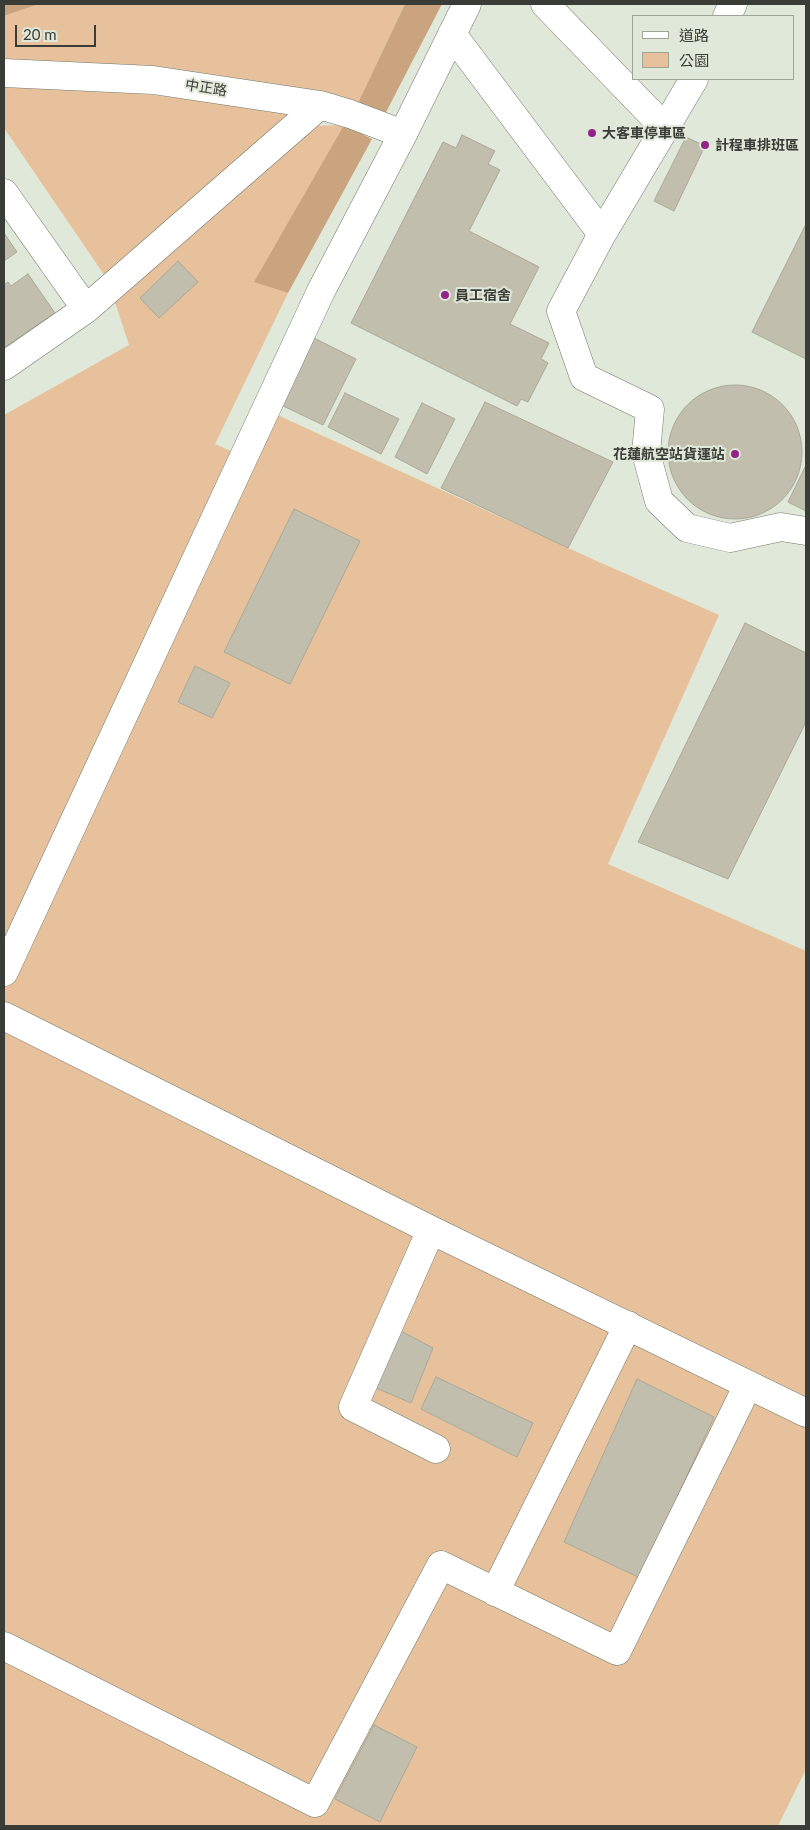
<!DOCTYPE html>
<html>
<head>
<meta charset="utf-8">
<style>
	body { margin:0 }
	#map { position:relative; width:810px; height:1830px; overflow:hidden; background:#e0e8d9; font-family:Lato,"Noto Sans TC",sans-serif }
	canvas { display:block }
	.frame { position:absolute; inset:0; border:5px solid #3a3d37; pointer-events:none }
	.legend { position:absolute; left:632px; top:15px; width:162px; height:65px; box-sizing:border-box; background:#e0e8d9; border:1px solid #9ea498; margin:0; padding:6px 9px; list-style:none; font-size:15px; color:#3a3d37 }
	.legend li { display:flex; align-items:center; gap:10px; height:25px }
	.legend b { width:25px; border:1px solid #9ea498 }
	.scale { position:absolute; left:15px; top:25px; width:81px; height:22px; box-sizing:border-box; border:2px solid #3a3d37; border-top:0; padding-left:6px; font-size:15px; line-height:18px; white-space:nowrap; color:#3a3d37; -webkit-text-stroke:4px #e0e8d9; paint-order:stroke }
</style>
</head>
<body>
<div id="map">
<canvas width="810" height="1830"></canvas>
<div class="frame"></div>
<ul class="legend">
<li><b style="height:6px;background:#fff"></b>道路</li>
<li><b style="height:14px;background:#e6c19c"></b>公園</li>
</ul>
<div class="scale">20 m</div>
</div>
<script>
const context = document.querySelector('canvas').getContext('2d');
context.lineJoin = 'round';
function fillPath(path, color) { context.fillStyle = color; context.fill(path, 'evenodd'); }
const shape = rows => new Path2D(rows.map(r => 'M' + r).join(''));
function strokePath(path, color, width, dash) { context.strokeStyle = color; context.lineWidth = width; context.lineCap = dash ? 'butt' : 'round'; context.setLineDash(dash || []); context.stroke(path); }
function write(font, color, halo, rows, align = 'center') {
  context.font = font + ' Lato,"Noto Sans TC",sans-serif'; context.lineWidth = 4; context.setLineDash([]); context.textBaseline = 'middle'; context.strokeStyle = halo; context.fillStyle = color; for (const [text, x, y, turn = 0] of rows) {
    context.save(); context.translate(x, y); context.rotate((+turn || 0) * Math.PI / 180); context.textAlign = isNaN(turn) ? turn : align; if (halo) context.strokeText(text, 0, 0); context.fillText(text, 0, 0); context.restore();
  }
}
fillPath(shape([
	[39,4,405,4,357,105,126,65,4,59,4,16],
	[4,84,67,87,154,95,296,113,105,276,4,128],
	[344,125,255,282,288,293,215,444,251,460,273,413,590,558,719,615,608,864,806,951,806,1769,778,1826,4,1826,4,415,129,345,114,299,312,126]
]), '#e6c19c');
fillPath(shape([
	[4,4,39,4,4,16],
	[405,4,442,4,384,116,357,105],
	[344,125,372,139,288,293,254,282]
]), '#c9a47e');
const building = shape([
	[462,135,495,151,488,164,500,170,469,231,539,267,510,324,549,343,541,359,548,363,528,402,521,399,517,406,351,323,443,142,456,148,462,135],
	[686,137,705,146,674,211,654,201,686,137],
	[806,224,806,359,752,332,806,224],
	[4,233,17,252,4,261,4,233],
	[178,261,198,282,159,318,140,298,178,261],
	[28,274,55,313,4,348,4,285,8,282,11,286,28,274],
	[310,336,356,359,323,425,277,403,310,336],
	'668 452a67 67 0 1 1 134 0a67 67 0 1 1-134 0Z',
	[345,393,399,419,381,454,328,427,345,393],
	[485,402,613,462,568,548,441,488,485,402],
	[422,403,455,419,427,474,395,457,422,403],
	[806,465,806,511,788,502,806,465],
	[294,509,360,541,290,684,224,652,294,509],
	[745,623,806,653,806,722,728,879,638,842,745,623],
	[195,666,230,683,212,718,178,702,195,666],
	[401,1331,433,1348,411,1403,376,1388,401,1331],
	[436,1377,533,1423,517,1457,421,1409,436,1377],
	[637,1379,714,1417,640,1578,564,1542,637,1379],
	[374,1725,417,1747,380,1822,335,1799,374,1725]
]);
fillPath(building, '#c1beae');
strokePath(building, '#aba898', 1);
const minor = shape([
	[545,4,665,128],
	[727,16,733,4],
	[452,34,602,234,694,79],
	[4,73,153,80,320,105,350,114,403,134],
	[4,193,86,309],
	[602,234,561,311,584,377,650,409,646,453,659,501,687,528,730,538,781,527,806,531],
	[4,366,86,309,320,105],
	[4,972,321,291,403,134,467,4],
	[4,1016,431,1230,806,1413],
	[431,1230,353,1407,436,1449],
	[495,1592,628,1325],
	[4,1646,315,1803,441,1565,617,1651,748,1385]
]);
strokePath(minor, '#72796b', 29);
strokePath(minor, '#fff', 28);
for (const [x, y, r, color] of [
	[592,133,5,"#912486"],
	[705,145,5,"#912486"],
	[445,295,5,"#912486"],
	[735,454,5,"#912486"]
]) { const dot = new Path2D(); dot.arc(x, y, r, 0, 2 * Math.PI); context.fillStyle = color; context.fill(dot); strokePath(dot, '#e0e8d9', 2); }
write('14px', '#3a3d37', '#e0e8d9', [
	["中正路",206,88,9]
]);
write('bold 14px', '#3a3d37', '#e0e8d9', [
	["大客車停車區",602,133],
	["計程車排班區",715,145],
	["員工宿舍",455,295],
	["花蓮航空站貨運站",725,454,"right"]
], 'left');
</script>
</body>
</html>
